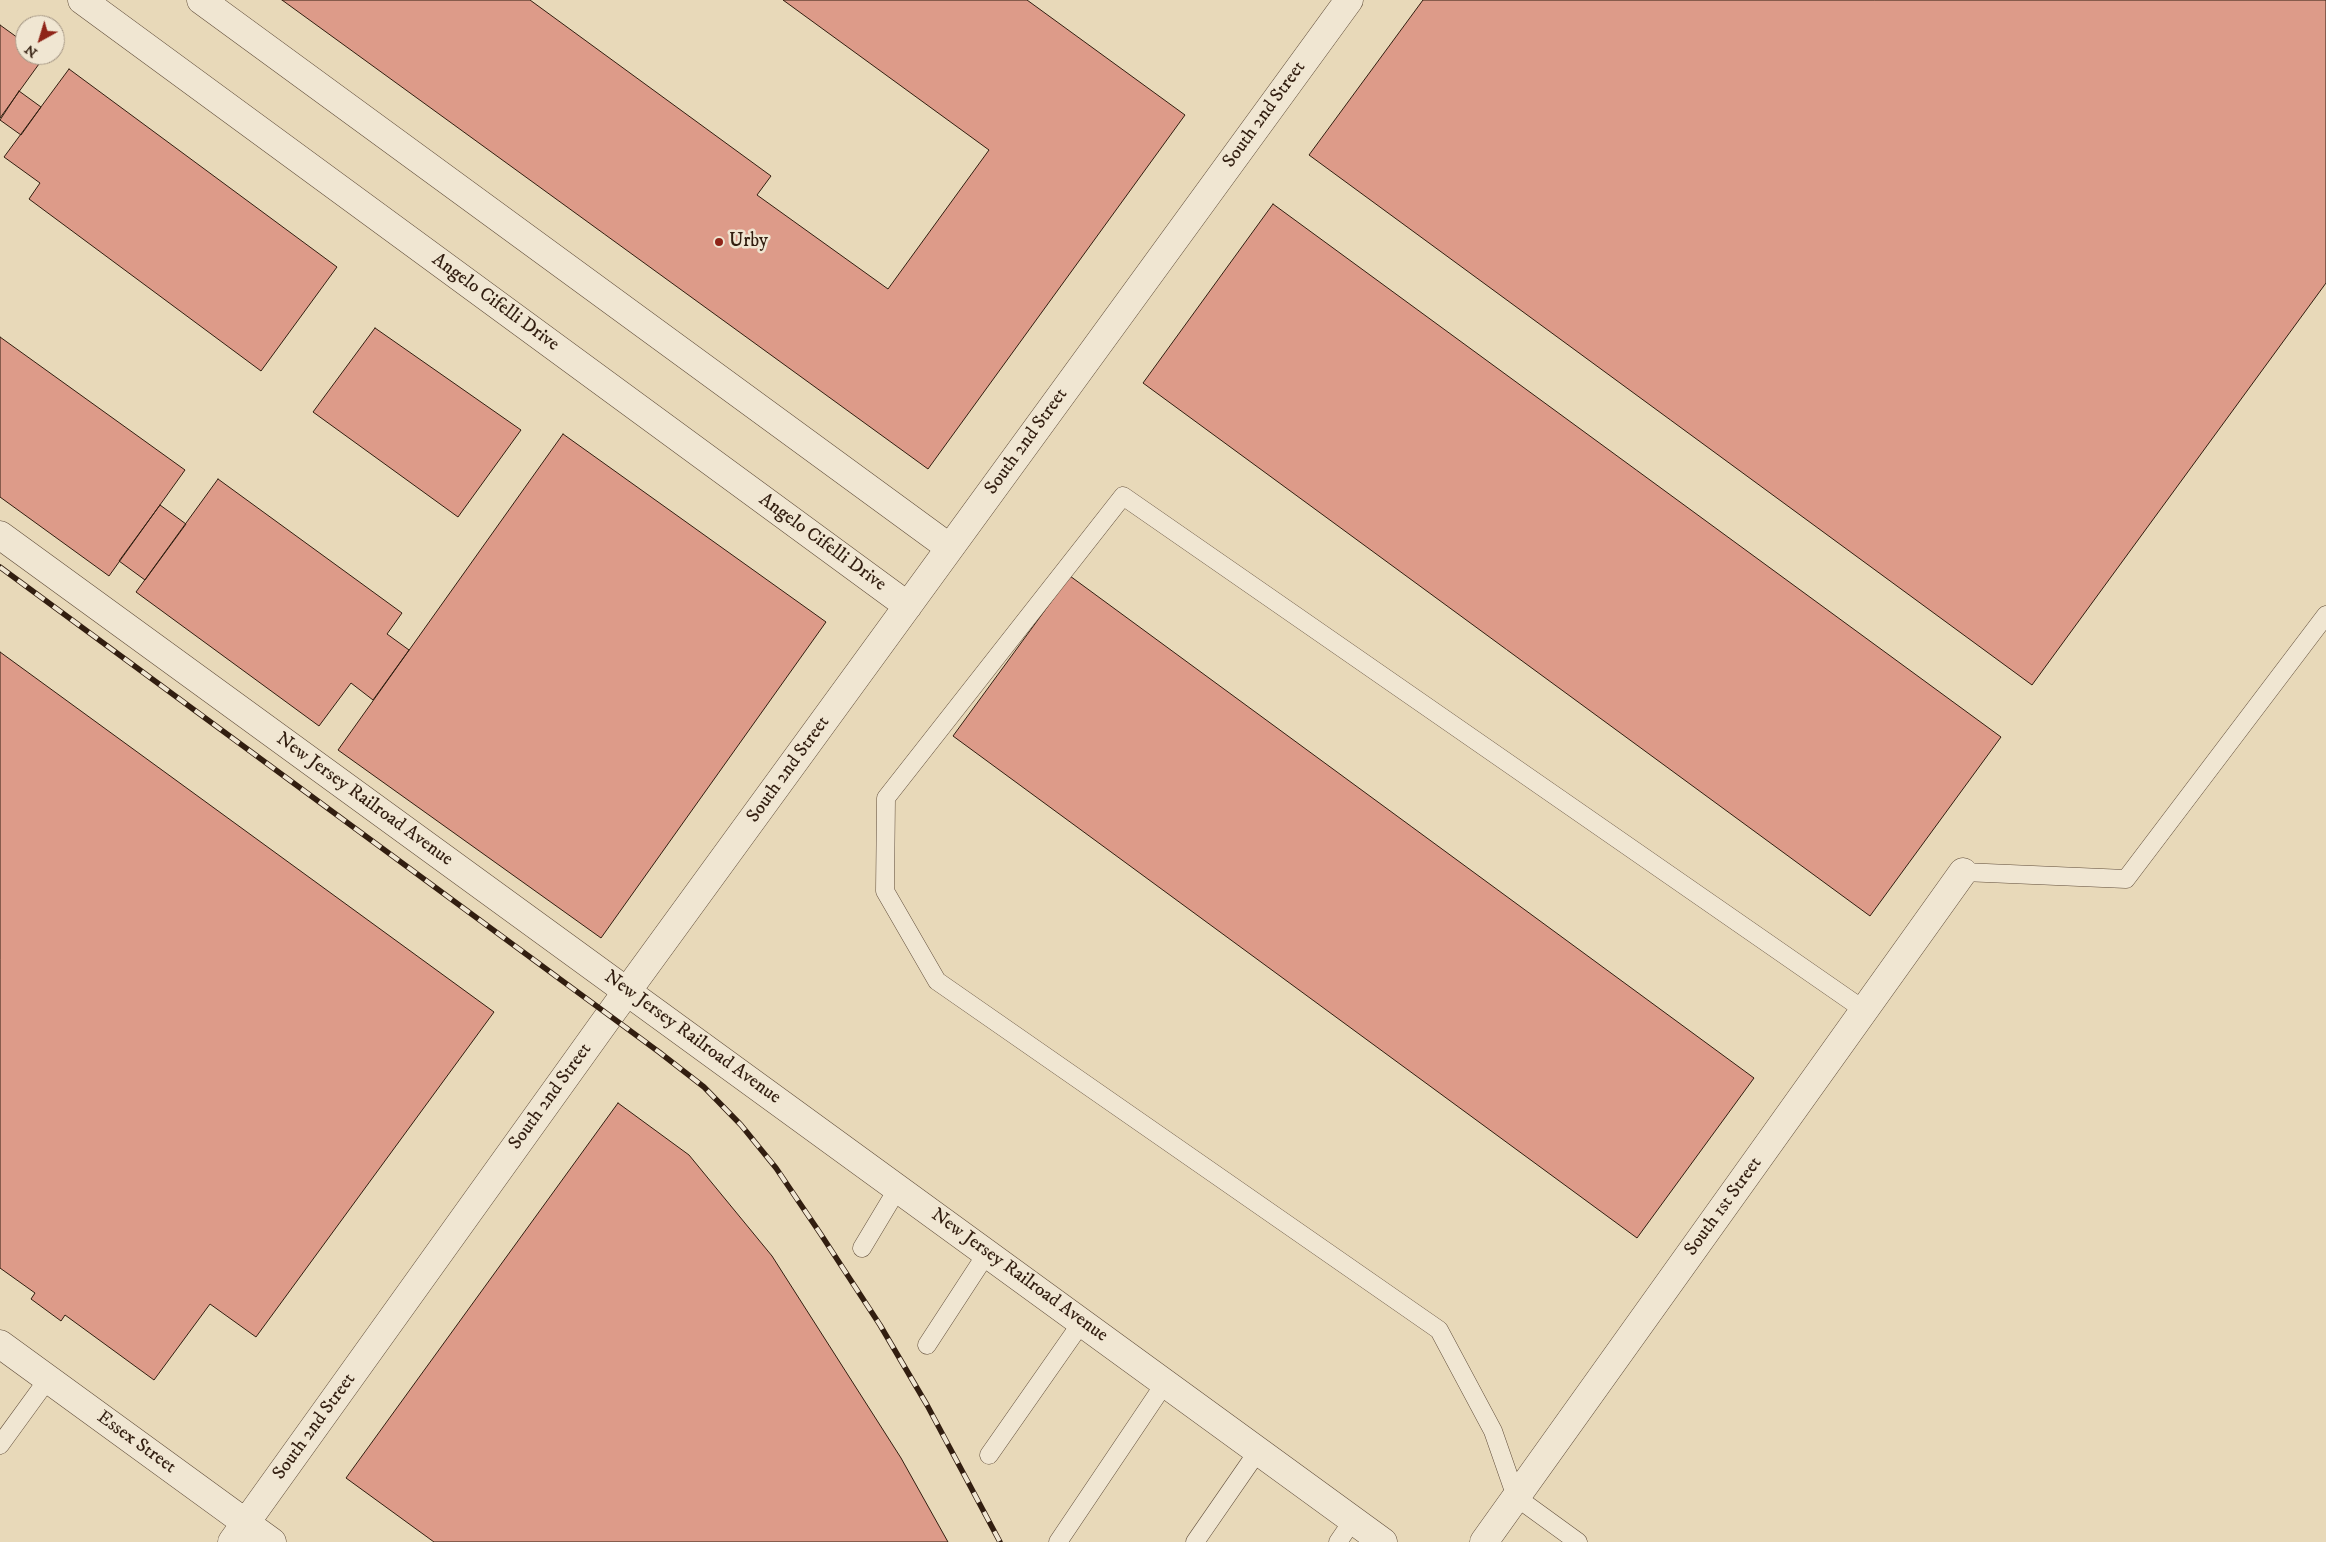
<!DOCTYPE html>
<html>
<head>
<meta charset="utf-8">
<style>
	body { margin:0 }
	#map { position:relative; width:2326px; height:1542px; overflow:hidden; background:#e8d9b9; font-family:"IM FELL DW Pica",serif }
	canvas { display:block }
	.north { position:absolute; left:15px; top:15px; width:50px; height:50px; box-sizing:border-box; background:#f0e6d2; border:1px solid #a49684; border-radius:50%; rotate:219deg; font-size:14px; font-weight:700; line-height:20px; text-align:center; color:#321e10 }
	.north::after { content:''; display:block; margin:auto; width:18px; height:22px; background:#8f2418; clip-path:polygon(50% 0,100% 100%,50% 72%,0 100%) }
</style>
</head>
<body>
<div id="map">
<canvas width="2326" height="1542"></canvas>
<div class="north">N</div>
</div>
<script>
const context = document.querySelector('canvas').getContext('2d');
context.lineJoin = 'round';
function fillPath(path, color) { context.fillStyle = color; context.fill(path, 'evenodd'); }
const shape = rows => new Path2D(rows.map(r => 'M' + r).join(''));
function strokePath(path, color, width, dash) { context.strokeStyle = color; context.lineWidth = width; context.lineCap = dash ? 'butt' : 'round'; context.setLineDash(dash || []); context.stroke(path); }
function write(font, color, halo, rows, align = 'center') {
  context.font = font + ' "IM FELL DW Pica",serif'; context.lineWidth = 5; context.setLineDash([]); context.textBaseline = 'middle'; context.strokeStyle = halo; context.fillStyle = color; for (const [text, x, y, turn = 0] of rows) {
    context.save(); context.translate(x, y); context.rotate((+turn || 0) * Math.PI / 180); context.textAlign = isNaN(turn) ? turn : align; if (halo) context.strokeText(text, 0, 0); context.fillText(text, 0, 0); context.restore();
  }
}
const building = shape([
	[282,0,530,0,771,176,757,195,888,289,989,150,783,0,1027,0,1185,115,928,469,282,0],
	[1423,0,2326,0,2326,283,2032,685,1309,155,1423,0],
	[0,25,25,43,25,55,44,57,0,118,0,25],
	[69,69,337,267,261,371,29,199,40,183,4,157,69,69],
	[19,91,41,107,21,135,0,120,19,91],
	[1273,204,2001,737,1870,916,1143,383,1273,204],
	[375,328,521,430,458,517,313,412,375,328],
	[0,337,185,470,109,576,0,497,0,337],
	[563,434,826,622,601,938,338,750,563,434],
	[218,479,402,613,387,634,409,650,373,700,351,683,319,726,136,592,218,479],
	[160,505,186,524,145,580,119,561,160,505],
	[1070,576,1754,1078,1637,1238,953,736,1070,576],
	[0,652,494,1012,256,1337,210,1304,154,1380,65,1315,61,1321,31,1299,35,1293,0,1268,0,652],
	[618,1103,689,1155,772,1256,901,1458,948,1542,434,1542,346,1478,618,1103]
]);
fillPath(building, '#dd9b89');
strokePath(building, '#321e10', 1);
const lane = shape([
	[1963,872,2126,879,2326,615],
	[862,1248,898,1188],
	[927,1345,987,1253],
	[0,1445,48,1379],
	[989,1455,1082,1322],
	[1058,1542,1165,1383],
	[1195,1542,1258,1451],
	[1338,1542,1353,1520],
	[1578,1542,1516,1497,1493,1431,1439,1330,937,981,885,891,886,798,1123,496,1864,1010]
]);
const street = shape([
	[82,0,908,606],
	[201,0,950,548],
	[0,535,1383,1542],
	[0,1344,272,1542],
	[232,1542,609,1016,1349,0],
	[1484,1542,1963,872]
]);
strokePath(lane, '#604d3a', 19);
strokePath(street, '#604d3a', 29);
strokePath(lane, '#f0e6d2', 18);
strokePath(street, '#f0e6d2', 28);
const rail = shape([
	[0,567,659,1052,704,1087,741,1125,776,1168,820,1233,880,1325,927,1405,1000,1542]
]);
strokePath(rail, '#321e10', 5.5);
strokePath(rail, '#f0e6d2', 4, [11]);
for (const [x, y, r, color] of [
	[719,242,5,"#8f2418"]
]) { const dot = new Path2D(); dot.arc(x, y, r, 0, 2 * Math.PI); context.fillStyle = color; context.fill(dot); strokePath(dot, '#f0e6d2', 2); }
write('19px', '#321e10', '#f0e6d2', [
	["South 2nd Street",1265,115,-54],
	["Angelo Cifelli Drive",495,303,36],
	["South 2nd Street",1027,442,-54],
	["Angelo Cifelli Drive",822,543,36],
	["South 2nd Street",789,770,-54],
	["New Jersey Railroad Avenue",364,800,36],
	["New Jersey Railroad Avenue",692,1038,36],
	["South 2nd Street",551,1097,-54],
	["South 1st Street",1724,1207,-54],
	["New Jersey Railroad Avenue",1019,1276,36],
	["South 2nd Street",315,1427,-54],
	["Essex Street",136,1443,36]
]);
write('19px', '#321e10', '#f0e6d2', [
	["Urby",729,242]
], 'left');
</script>
</body>
</html>
